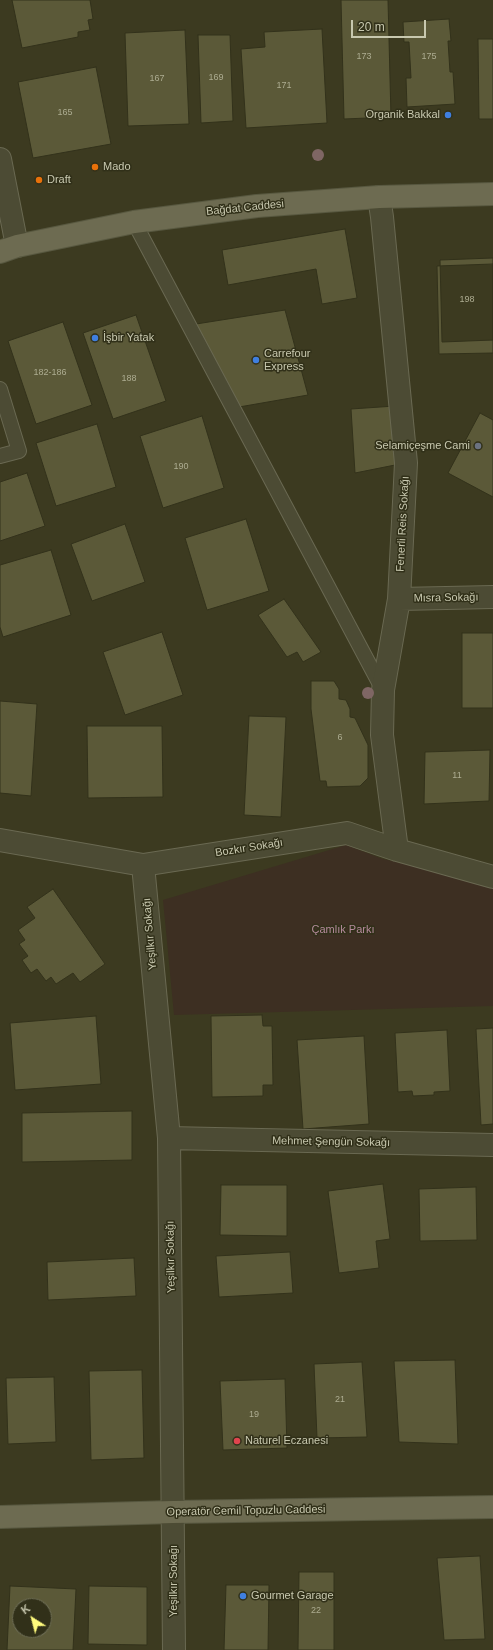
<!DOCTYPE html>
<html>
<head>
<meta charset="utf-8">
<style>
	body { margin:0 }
	#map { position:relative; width:493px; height:1650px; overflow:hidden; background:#3c3a20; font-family:Arial,sans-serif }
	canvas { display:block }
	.north { position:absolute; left:12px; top:1598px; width:40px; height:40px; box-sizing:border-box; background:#313019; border:1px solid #6d6d55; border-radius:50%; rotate:324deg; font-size:11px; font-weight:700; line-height:16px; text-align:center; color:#c8c8af }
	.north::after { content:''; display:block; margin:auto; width:14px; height:18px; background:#fffb7d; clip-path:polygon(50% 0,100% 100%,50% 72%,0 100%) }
	.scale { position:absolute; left:351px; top:20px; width:75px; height:18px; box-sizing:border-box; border:2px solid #c8c8af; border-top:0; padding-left:5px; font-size:12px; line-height:14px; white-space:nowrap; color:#c8c8af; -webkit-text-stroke:3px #313019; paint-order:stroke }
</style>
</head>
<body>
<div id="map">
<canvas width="493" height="1650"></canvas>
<div class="north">K</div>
<div class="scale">20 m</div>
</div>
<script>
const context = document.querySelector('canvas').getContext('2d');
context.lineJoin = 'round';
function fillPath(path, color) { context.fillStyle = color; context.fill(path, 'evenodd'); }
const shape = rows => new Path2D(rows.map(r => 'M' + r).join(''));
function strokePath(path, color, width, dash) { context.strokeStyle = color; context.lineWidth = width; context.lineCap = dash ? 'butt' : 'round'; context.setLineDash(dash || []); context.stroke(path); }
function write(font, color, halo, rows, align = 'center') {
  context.font = font + ' Arial,sans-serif'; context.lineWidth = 3; context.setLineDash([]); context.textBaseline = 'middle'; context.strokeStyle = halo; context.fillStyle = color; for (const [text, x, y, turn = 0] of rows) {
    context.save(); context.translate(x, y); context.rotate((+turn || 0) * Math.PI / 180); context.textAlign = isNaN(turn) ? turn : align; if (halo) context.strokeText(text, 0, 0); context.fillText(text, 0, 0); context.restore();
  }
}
fillPath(shape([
	[346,845,383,859,473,879,493,885,493,1006,174,1015,163,900]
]), '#3d2f22');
const building = shape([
	[12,0,90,0,93,19,88,20,90,30,78,32,78,37,22,48,12,0],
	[341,0,388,0,391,117,344,119,341,0],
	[449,19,451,41,448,41,450,72,453,72,455,104,407,107,406,78,411,78,409,42,404,42,403,22,449,19],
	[322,29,327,123,246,128,241,49,265,47,264,32,322,29],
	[185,30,189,124,128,126,125,33,185,30],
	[198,35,230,35,233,121,201,123,198,35],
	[478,39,493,39,493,119,479,119,478,39],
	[96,67,111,144,33,158,18,82,96,67],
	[345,229,357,298,322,304,316,269,228,285,222,250,345,229],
	[493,258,493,340,442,342,440,260,493,258],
	[493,264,493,353,439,354,437,266,493,264],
	[285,310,308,395,239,407,196,324,285,310],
	[136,315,166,401,113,419,83,333,136,315],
	[63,322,92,405,36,424,8,341,63,322],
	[395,406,395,465,355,473,351,409,395,406],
	[480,413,493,420,493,497,448,473,480,413],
	[202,416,224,488,163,508,140,436,202,416],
	[97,424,116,487,56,506,36,443,97,424],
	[27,473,45,526,0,541,0,482,27,473],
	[246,519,269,591,207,610,185,538,246,519],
	[125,524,145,582,92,601,71,544,125,524],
	[51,550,71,615,3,637,0,627,0,565,51,550],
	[284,599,321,652,303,662,297,652,287,657,258,615,284,599],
	[162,632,183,695,125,715,103,652,162,632],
	[462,633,493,633,493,708,462,708,462,633],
	[311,681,334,681,339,689,339,699,346,700,350,709,350,717,355,718,368,745,368,778,360,786,327,787,326,781,320,781,311,709,311,681],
	[0,701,37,704,31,796,0,793,0,701],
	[249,716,286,717,281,817,244,815,249,716],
	[87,726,162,726,163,797,88,798,87,726],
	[490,750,489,801,424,804,425,752,490,750],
	[53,889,105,964,80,982,73,973,56,984,51,977,46,981,37,969,31,973,22,960,28,956,19,944,25,940,18,930,35,918,27,907,53,889],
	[262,1015,263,1026,272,1026,273,1085,263,1085,263,1096,212,1097,211,1016,262,1015],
	[96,1016,101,1084,15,1090,10,1023,96,1016],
	[493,1028,493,1124,481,1125,476,1029,493,1028],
	[447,1030,450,1091,434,1092,434,1095,413,1096,412,1091,398,1092,395,1033,447,1030],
	[364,1036,369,1124,303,1129,297,1040,364,1036],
	[132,1111,132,1160,22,1162,22,1113,132,1111],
	[383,1184,390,1239,376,1241,379,1268,339,1273,328,1191,383,1184],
	[221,1185,287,1185,287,1236,220,1235,221,1185],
	[476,1187,477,1240,420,1241,419,1189,476,1187],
	[290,1252,293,1293,219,1297,216,1256,290,1252],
	[134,1258,136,1296,48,1300,47,1262,134,1258],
	[455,1360,458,1444,399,1442,394,1361,455,1360],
	[362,1362,367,1437,317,1438,314,1364,362,1362],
	[142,1370,144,1458,91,1460,89,1371,142,1370],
	[54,1377,56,1442,8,1444,6,1378,54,1377],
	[285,1379,287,1448,223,1450,220,1381,285,1379],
	[480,1556,485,1639,444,1640,437,1558,480,1556],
	[299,1572,334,1572,334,1650,298,1650,299,1572],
	[226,1585,269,1585,268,1650,224,1650,226,1585],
	[10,1586,76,1589,73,1650,7,1650,10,1586],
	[20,1606,44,1606,44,1630,20,1630,20,1606],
	[89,1586,147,1587,147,1645,88,1644,89,1586]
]);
fillPath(building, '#5b5938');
strokePath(building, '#33321b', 1);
const service = shape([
	[134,222,383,690],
	[0,389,19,451,0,456]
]);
const minor = shape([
	[0,159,17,246],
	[379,197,382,217,406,463,399,599,383,690,382,735,397,850],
	[399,599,493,597],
	[0,840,143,865,347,833,397,850,493,877],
	[143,865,169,1138,174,1650],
	[169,1138,493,1145]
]);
const primary = shape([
	[0,252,17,246,134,222,257,206,379,197,493,194],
	[0,1517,173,1512,493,1507]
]);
strokePath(service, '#6a6952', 16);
strokePath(minor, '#6a6952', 24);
strokePath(primary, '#585840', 24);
strokePath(service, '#4c4b34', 14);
strokePath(minor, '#4c4b34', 22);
strokePath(primary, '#6d6b51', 22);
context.fillStyle = '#7f6664';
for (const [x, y] of [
	[318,155],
	[368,693]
]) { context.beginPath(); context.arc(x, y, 6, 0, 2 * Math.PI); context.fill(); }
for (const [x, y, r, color] of [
	[448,115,4,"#3f7fe0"],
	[95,167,4,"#e8710a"],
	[39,180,4,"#e8710a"],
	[95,338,4,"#3f7fe0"],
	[256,360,4,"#3f7fe0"],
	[478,446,4,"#6b7280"],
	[237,1441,4,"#e0444e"],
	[243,1596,4,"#3f7fe0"]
]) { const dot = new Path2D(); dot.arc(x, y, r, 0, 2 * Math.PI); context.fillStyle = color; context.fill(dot); strokePath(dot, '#313019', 1.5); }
write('9px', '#adac91', null, [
	["173",364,57],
	["175",429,57],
	["169",216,78],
	["167",157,79],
	["171",284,86],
	["165",65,113],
	["198",467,300],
	["182-186",50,373],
	["188",129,379],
	["190",181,467],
	["6",340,738],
	["11",457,776],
	["21",340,1400],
	["19",254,1415],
	["22",316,1611]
]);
write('11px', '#c8c8af', '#313019', [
	["Organik Bakkal",440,115,"right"],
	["Mado",103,167],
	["Draft",47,180],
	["İşbir Yatak",103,338],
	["Carrefour",264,354],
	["Express",264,367],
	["Selamiçeşme Cami",470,446,"right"],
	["Naturel Eczanesi",245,1441],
	["Gourmet Garage",251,1596]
], 'left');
write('11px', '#c8c8af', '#313019', [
	["Bağdat Caddesi",245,208,-6],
	["Fenerli Reis Sokağı",403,524,-87],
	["Mısra Sokağı",446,598,-1],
	["Bozkır Sokağı",249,848,-9],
	["Yeşilkır Sokağı",150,934,-95],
	["Mehmet Şengün Sokağı",331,1142,1],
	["Yeşilkır Sokağı",171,1257,-91],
	["Operatör Cemil Topuzlu Caddesi",246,1511,-1],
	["Yeşilkır Sokağı",174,1581,-90]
]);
write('11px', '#b58a9c', '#313019', [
	["Çamlık Parkı",343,930]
]);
</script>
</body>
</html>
